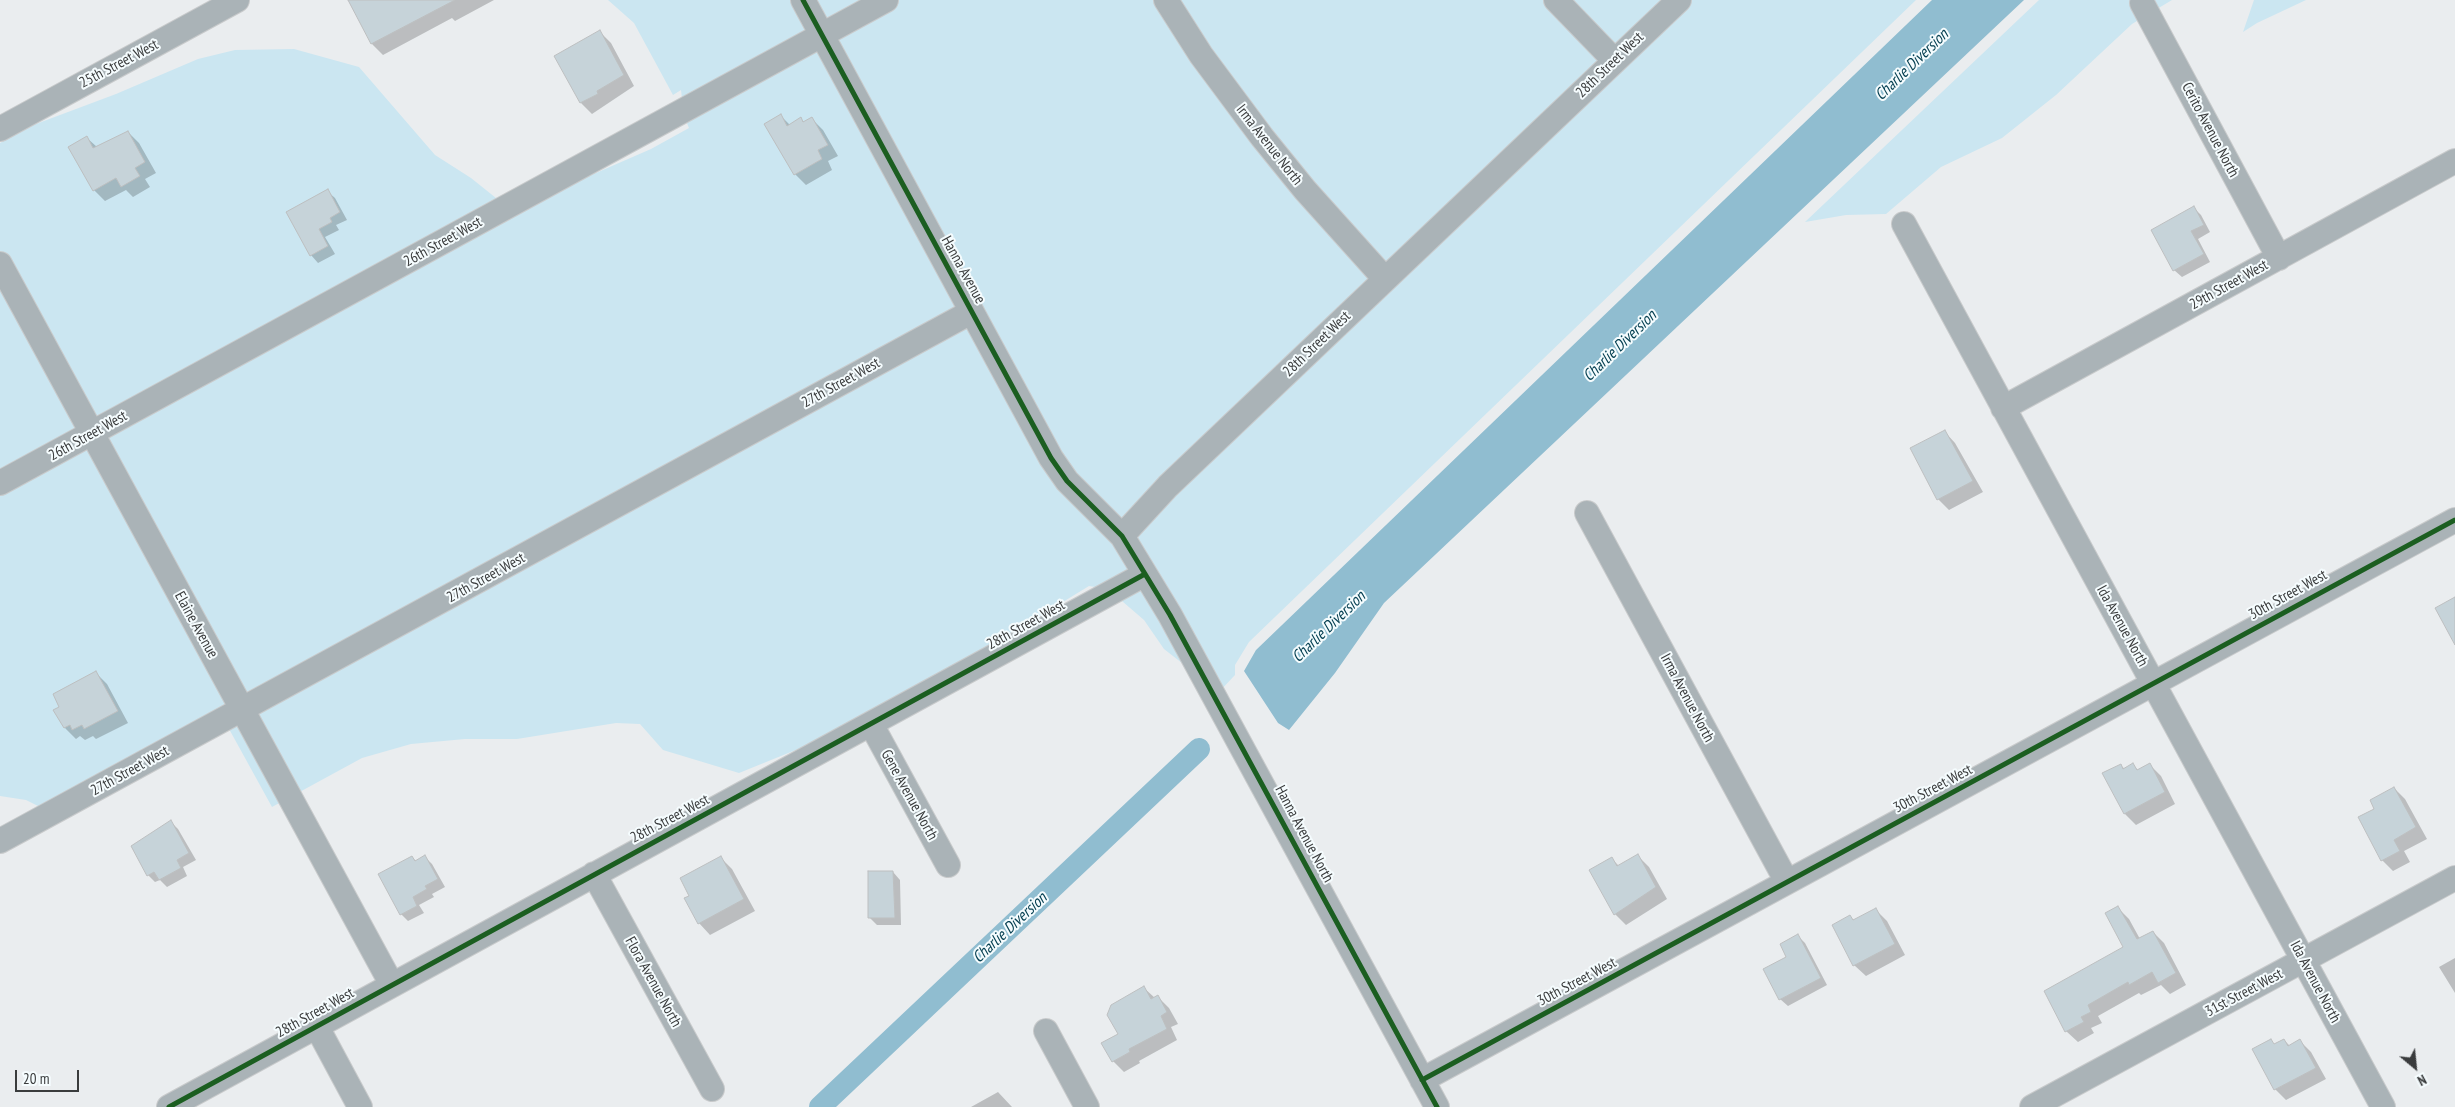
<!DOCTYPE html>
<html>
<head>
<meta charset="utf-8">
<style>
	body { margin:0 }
	#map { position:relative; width:2455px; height:1107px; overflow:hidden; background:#eaedef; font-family:"PT Sans Narrow",sans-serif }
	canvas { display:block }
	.north { position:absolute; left:2390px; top:1042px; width:50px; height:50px; -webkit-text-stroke:4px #f5fcfe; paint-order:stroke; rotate:152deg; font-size:14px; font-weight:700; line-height:20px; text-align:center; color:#3a3c3d }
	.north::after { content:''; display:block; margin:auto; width:18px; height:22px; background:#3a3c3d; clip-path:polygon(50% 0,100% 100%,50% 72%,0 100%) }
	.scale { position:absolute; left:15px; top:1070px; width:64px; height:22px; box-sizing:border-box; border:2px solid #3a3c3d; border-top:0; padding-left:6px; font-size:15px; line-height:18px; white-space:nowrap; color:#3a3c3d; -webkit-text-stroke:4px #f5fcfe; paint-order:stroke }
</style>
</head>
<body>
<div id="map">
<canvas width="2455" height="1107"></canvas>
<div class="north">N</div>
<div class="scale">20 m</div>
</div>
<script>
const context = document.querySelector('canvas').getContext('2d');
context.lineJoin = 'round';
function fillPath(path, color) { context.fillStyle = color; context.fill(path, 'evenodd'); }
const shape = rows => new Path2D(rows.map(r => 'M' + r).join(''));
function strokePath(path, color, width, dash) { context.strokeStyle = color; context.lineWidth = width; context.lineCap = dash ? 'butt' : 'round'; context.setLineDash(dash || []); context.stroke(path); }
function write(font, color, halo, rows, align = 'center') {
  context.font = font + ' "PT Sans Narrow",sans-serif'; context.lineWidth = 4; context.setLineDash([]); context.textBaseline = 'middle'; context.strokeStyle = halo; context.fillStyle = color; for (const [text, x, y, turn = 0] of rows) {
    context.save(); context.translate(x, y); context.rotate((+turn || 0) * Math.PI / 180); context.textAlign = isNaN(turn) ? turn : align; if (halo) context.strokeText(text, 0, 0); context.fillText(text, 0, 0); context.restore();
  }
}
fillPath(shape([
	[608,0,1916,0,1249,642,1235,665,1235,675,1219,692,1164,649,1144,620,1108,589,1089,586,901,701,813,743,739,773,663,750,640,724,616,723,517,739,465,739,411,744,362,758,272,807,223,718,50,812,26,800,0,796,0,143,36,124,116,94,198,59,235,50,294,49,359,67,435,155,471,178,511,210,651,149,689,128,684,116,681,90,673,95,634,23],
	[2039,0,2172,0,2132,24,2056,95,2002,138,1941,167,1886,214,1846,215,1805,222],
	[2254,0,2306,0,2257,23,2243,32]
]), '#cbe6f1');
fillPath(shape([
	[1932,0,2024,0,1384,603,1335,673,1289,730,1278,723,1244,671,1256,650]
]), '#90bdd0');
fillPath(shape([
	[356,0,494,0,455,21,452,18,383,55,372,44,351,3],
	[600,32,611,43,634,86,592,114,581,103],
	[781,116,790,125,801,119,805,123,812,119,823,130,838,156,828,161,832,170,806,185,795,174],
	[128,132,139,143,156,173,145,179,150,187,133,197,126,190,105,201,94,190,87,138,97,147],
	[327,191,335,198,347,220,336,225,339,230,325,237,335,254,318,263,311,255,288,213],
	[2194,208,2201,215,2210,232,2198,239,2210,262,2182,277,2174,270],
	[1944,431,1955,443,1983,492,1949,510,1938,499],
	[95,672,107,684,128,723,96,739,93,736,85,740,80,736,76,739,65,728,55,710,61,707],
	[2120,765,2125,769,2133,765,2139,771,2150,765,2161,776,2175,804,2136,825,2125,814],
	[2394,788,2405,799,2427,839,2404,851,2410,862,2393,871,2382,860,2376,809],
	[171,822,178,829,196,860,183,867,187,876,167,887,160,880,155,882,148,875],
	[1638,856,1649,867,1667,899,1626,925,1615,914,1612,859,1619,866],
	[412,857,417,862,425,857,432,864,445,887,432,894,434,897,419,905,424,913,408,921,401,914],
	[721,858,732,869,755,911,710,935,699,923,686,899,691,896],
	[893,872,900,880,901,925,877,925,870,918],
	[2118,908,2129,919,2140,939,2153,932,2164,943,2186,985,2170,994,2161,985,2141,995,2139,993,2098,1016,2102,1023,2091,1028,2094,1033,2078,1042,2066,1031,2045,992,2124,948],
	[1876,910,1887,921,1905,955,1866,976,1854,965,1850,917,1854,920],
	[1798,936,1805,943,1827,985,1788,1006,1780,999,1788,958],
	[2455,958,2455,993,2439,967],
	[1144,988,1155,998,1158,997,1169,1008,1178,1024,1171,1027,1177,1040,1139,1061,1140,1063,1124,1072,1113,1061,1120,1034],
	[2284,1040,2290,1046,2300,1041,2311,1052,2326,1079,2286,1100,2275,1089,2275,1045],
	[998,1092,1012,1107,971,1107]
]), '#0003');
strokePath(shape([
	[820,1107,1199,749]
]), '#90bdd0', 22);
const building = shape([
	[348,0,455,0,371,44,348,0],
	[600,30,624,75,597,91,598,94,580,103,554,56,600,30],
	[781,114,787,126,801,117,803,122,812,117,828,145,818,150,822,159,794,175,764,124,781,114],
	[128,131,145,162,135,168,140,176,121,187,116,178,93,191,68,147,87,136,93,148,128,131],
	[328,189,340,212,330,218,332,222,319,229,328,246,310,256,286,212,328,189],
	[2194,206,2204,225,2191,231,2204,254,2173,271,2151,230,2194,206],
	[1945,430,1973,481,1937,500,1910,448,1945,430],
	[2455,597,2455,645,2435,608,2455,597],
	[96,671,118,711,84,729,82,725,72,730,70,725,64,728,53,710,59,707,53,694,96,671],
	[2133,763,2137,770,2150,763,2165,792,2124,814,2102,773,2121,764,2123,769,2133,763],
	[2394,787,2416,827,2394,840,2400,851,2381,861,2358,817,2374,809,2370,800,2394,787],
	[171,820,189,853,177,860,181,868,159,880,154,872,147,876,131,846,171,820],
	[1638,854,1656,887,1614,915,1589,870,1612,857,1617,866,1638,854],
	[425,855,438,879,425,886,427,889,413,897,417,906,400,915,378,874,412,856,415,861,425,855],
	[721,856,744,899,698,924,684,898,689,896,680,878,721,856],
	[868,871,893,871,895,918,868,918,868,871],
	[2118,906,2137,939,2153,931,2176,973,2158,983,2152,972,2129,985,2128,982,2088,1005,2091,1012,2081,1017,2084,1022,2065,1032,2044,991,2123,947,2105,913,2118,906],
	[1876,908,1895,944,1853,966,1832,925,1850,915,1853,920,1876,908],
	[1798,934,1821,978,1779,1000,1763,969,1786,957,1780,944,1798,934],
	[1144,986,1151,999,1158,995,1167,1012,1161,1016,1167,1029,1129,1049,1130,1052,1112,1062,1101,1043,1118,1034,1107,1015,1111,1005,1144,986],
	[2271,1039,2274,1044,2284,1039,2288,1046,2300,1039,2316,1068,2274,1090,2252,1049,2271,1039]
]);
fillPath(building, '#c6d3d9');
strokePath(building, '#bdbfc0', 1);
const street = shape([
	[803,0,1051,458,1067,481,1122,536,1170,615,1437,1107],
	[1166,0,1201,55,1262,137,1305,190,1385,279],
	[1556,0,1614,60],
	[2142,3,2279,258],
	[0,129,237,0],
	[1904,224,2383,1107],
	[0,264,392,985],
	[2003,408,2455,161],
	[0,483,886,0],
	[1587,513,1787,882],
	[1122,536,1168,486,1679,0],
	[871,724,948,865],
	[0,841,971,312],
	[594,874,712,1089],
	[317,1027,360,1107],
	[1046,1031,1087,1107],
	[1422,1080,2455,520],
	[169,1107,1145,574],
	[2032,1107,2455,878]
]);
strokePath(street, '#c8cacb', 26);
strokePath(street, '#aab3b7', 24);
strokePath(shape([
	[803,0,1051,458,1067,481,1122,536,1170,615,1437,1107],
	[1422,1080,2455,520],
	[169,1107,1145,574]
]), '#1b5e20', 5);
write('15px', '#3a3c3d', '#f5fcfe', [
	["25th Street West",119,64,-28],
	["28th Street West",1610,65,-44],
	["Cerito Avenue North",2210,130,62],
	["Irma Avenue North",1269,145,52],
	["26th Street West",443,242,-29],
	["Hanna Avenue",963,270,61],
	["29th Street West",2229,285,-29],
	["28th Street West",1317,344,-44],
	["27th Street West",841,383,-29],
	["26th Street West",88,436,-29],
	["27th Street West",486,578,-29],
	["30th Street West",2288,595,-29],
	["Elaine Avenue",196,625,61],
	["28th Street West",1026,625,-29],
	["Ida Avenue North",2122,626,61],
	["Irma Avenue North",1687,698,62],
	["27th Street West",130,771,-29],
	["30th Street West",1933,789,-28],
	["Gene Avenue North",909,795,61],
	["28th Street West",670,819,-28],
	["Hanna Avenue North",1304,834,62],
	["Flora Avenue North",653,982,61],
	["30th Street West",1577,982,-28],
	["Ida Avenue North",2315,982,62],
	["31st Street West",2244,993,-28],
	["28th Street West",315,1013,-29]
]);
write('italic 16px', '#064052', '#f5fcfe', [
	["Charlie Diversion",1912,65,-44],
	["Charlie Diversion",1620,346,-44],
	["Charlie Diversion",1329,627,-44],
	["Charlie Diversion",1010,928,-43]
]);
</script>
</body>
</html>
